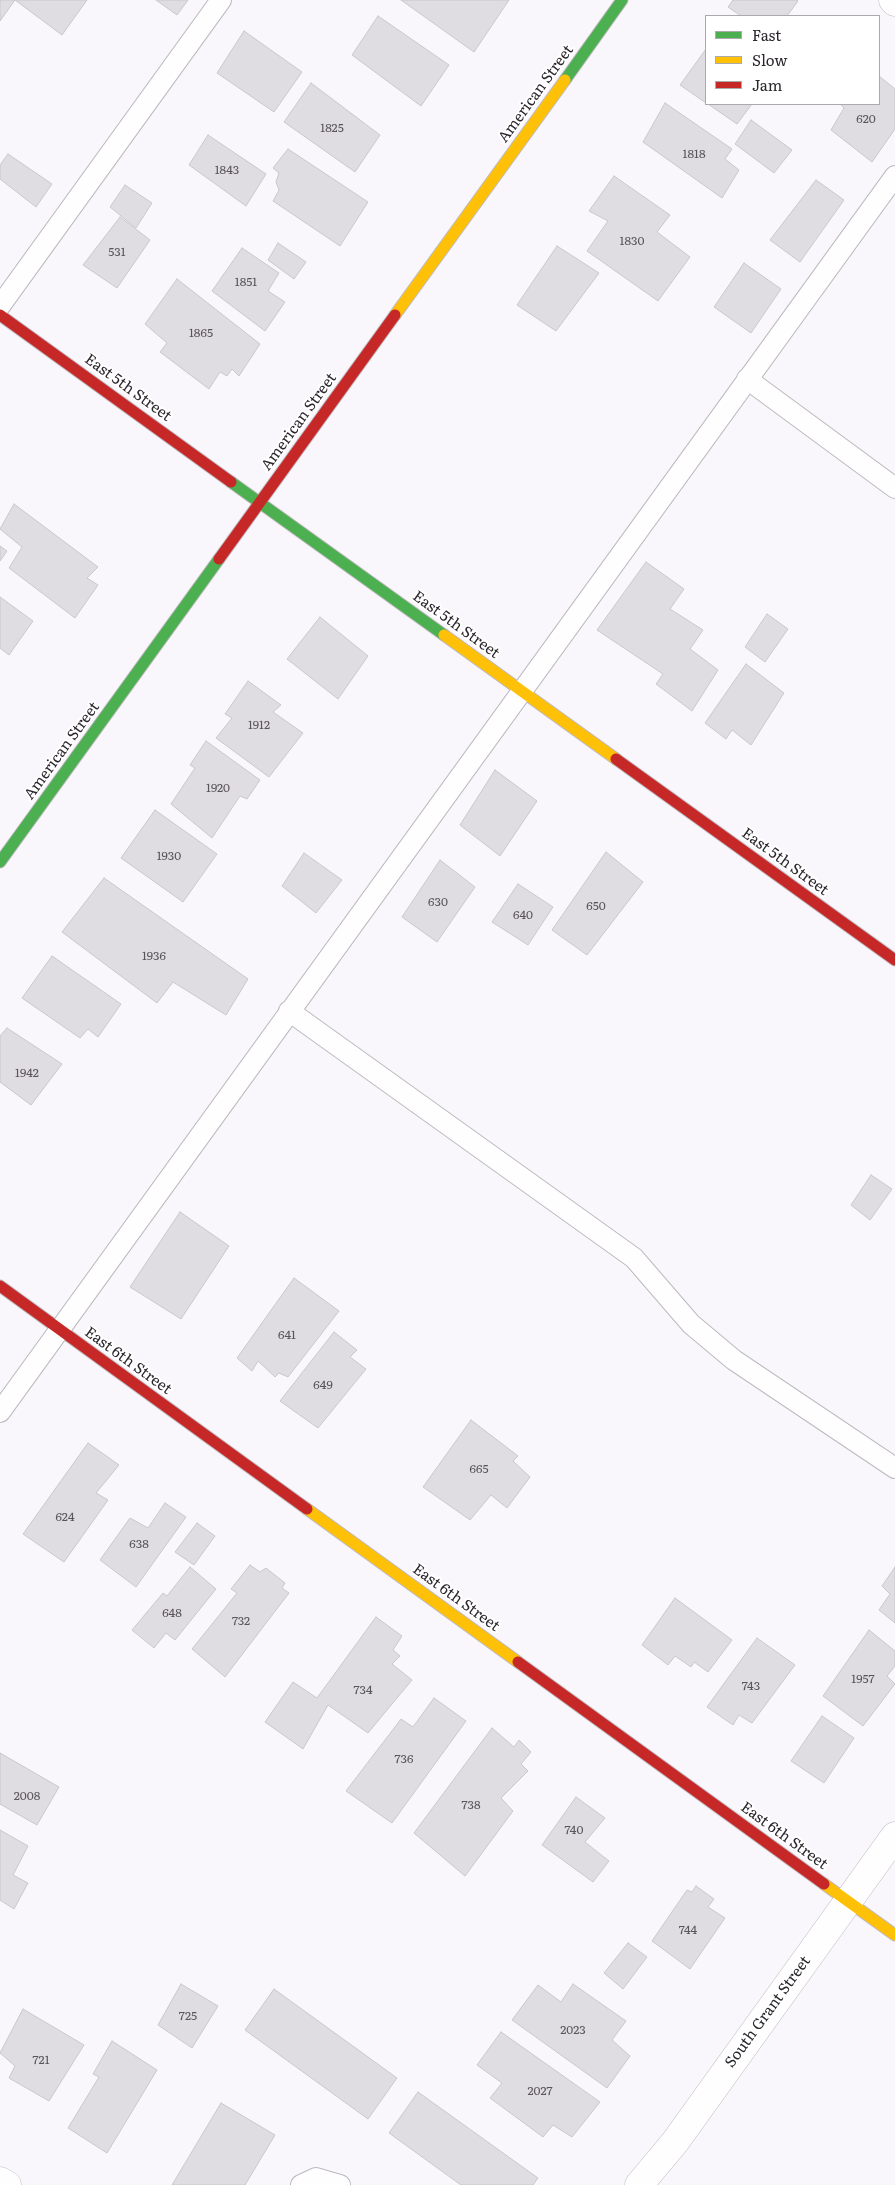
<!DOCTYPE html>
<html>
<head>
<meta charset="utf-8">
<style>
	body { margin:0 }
	#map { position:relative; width:895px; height:2185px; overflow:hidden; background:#f9f6fc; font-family:Literata,serif }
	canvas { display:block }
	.legend { position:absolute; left:705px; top:15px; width:175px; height:90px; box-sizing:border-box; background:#fff; border:1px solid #aaa9ab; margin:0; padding:6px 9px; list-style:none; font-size:15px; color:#2b272d }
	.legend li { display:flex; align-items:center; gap:10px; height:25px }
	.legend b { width:25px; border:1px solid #aaa9ab }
</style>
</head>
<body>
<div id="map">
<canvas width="895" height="2185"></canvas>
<ul class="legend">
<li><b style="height:6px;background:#4caf50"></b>Fast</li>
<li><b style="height:6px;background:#ffc107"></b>Slow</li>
<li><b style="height:6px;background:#c62828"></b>Jam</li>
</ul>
</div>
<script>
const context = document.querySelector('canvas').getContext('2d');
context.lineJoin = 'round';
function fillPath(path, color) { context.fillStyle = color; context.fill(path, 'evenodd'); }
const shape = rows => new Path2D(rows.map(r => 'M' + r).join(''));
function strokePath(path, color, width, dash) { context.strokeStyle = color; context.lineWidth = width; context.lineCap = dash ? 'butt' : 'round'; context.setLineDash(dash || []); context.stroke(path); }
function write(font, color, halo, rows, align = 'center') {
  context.font = font + ' Literata,serif'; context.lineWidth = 4; context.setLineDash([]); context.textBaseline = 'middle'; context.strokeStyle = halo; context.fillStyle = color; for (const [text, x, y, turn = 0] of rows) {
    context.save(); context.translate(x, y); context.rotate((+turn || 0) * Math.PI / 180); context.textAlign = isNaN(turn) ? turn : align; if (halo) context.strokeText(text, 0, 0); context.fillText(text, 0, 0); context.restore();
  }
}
const building = shape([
	[0,0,87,0,62,35,15,0,0,21,0,0],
	[156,0,188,0,177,15,156,0],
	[401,0,509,0,474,52,401,0],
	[733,0,797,0,798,1,787,16,741,16,728,7,733,0],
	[378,16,449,65,421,106,352,55,378,16],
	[244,31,302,72,274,112,217,73,244,31],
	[706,49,706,103,680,85,706,49],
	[879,76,895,89,895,129,872,162,831,130,844,108,840,104,879,104,879,76],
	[311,83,380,135,355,172,284,122,311,83],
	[665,103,732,149,725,159,739,170,722,198,643,142,665,103],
	[708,104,752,104,737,124,708,104],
	[751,120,792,150,774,173,735,144,751,120],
	[208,135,266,174,246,206,189,165,208,135],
	[288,149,368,202,340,246,273,201,279,190,276,182,279,173,273,168,288,149],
	[8,154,52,184,36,207,0,179,0,165,8,154],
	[614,176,670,215,657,232,690,257,658,301,587,251,608,221,589,211,614,176],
	[816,180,844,200,800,262,770,240,816,180],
	[125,185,152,203,136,228,110,207,125,185],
	[120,217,150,240,117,288,83,265,120,217],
	[278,243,306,262,294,279,268,260,278,243],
	[557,246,599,273,556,331,517,305,557,246],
	[242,248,279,273,268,291,285,302,265,331,212,291,242,248],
	[744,263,781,289,751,333,714,307,744,263],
	[177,279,260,344,239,376,232,369,227,376,220,372,209,389,160,352,167,343,145,324,177,279],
	[14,504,98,567,87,578,98,585,75,618,9,568,22,547,0,529,14,504],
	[0,546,7,551,0,561,0,546],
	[646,562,684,589,670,609,703,630,690,649,718,670,692,711,656,684,663,674,597,630,646,562],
	[0,597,33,621,9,655,0,648,0,597],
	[767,614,788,629,765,662,745,647,767,614],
	[320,617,368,656,338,699,287,659,320,617],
	[746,664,784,693,751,745,732,730,726,739,705,723,746,664],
	[248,681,281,705,273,712,303,733,269,777,216,738,232,718,225,714,248,681],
	[206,741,260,780,247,799,240,796,212,838,171,804,195,768,190,765,206,741],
	[495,770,537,801,500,856,460,825,495,770],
	[155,810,217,854,183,902,121,858,155,810],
	[606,852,643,882,587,955,552,930,606,852],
	[304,853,342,880,316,913,282,886,304,853],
	[440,860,475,887,437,942,402,917,440,860],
	[104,878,248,979,226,1015,173,982,157,1003,62,932,104,878],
	[518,884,553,907,528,945,492,922,518,884],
	[52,956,121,1004,98,1037,88,1029,80,1038,22,998,52,956],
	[7,1028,62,1064,31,1105,0,1082,0,1036,7,1028],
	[871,1175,892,1189,870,1220,851,1205,871,1175],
	[180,1212,229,1246,181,1319,130,1287,180,1212],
	[294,1278,339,1311,288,1377,279,1373,275,1377,258,1361,252,1371,237,1358,294,1278],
	[334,1332,357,1350,350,1357,366,1369,318,1428,280,1401,334,1332],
	[471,1420,518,1456,513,1461,530,1477,507,1508,491,1495,470,1520,423,1487,471,1420],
	[88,1443,119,1465,96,1493,108,1500,64,1562,23,1534,88,1443],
	[165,1503,186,1517,136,1587,100,1560,130,1518,148,1528,165,1503],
	[197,1523,215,1536,194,1565,175,1552,197,1523],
	[250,1565,260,1572,266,1568,285,1583,282,1588,289,1593,225,1677,192,1649,237,1593,231,1589,250,1565],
	[190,1567,216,1589,175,1640,166,1633,154,1648,132,1630,163,1593,167,1596,190,1567],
	[895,1567,895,1623,879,1610,890,1594,882,1586,895,1567],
	[675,1598,732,1640,708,1672,694,1662,691,1667,675,1656,668,1665,642,1645,675,1598],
	[376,1617,402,1636,393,1650,400,1656,392,1664,412,1680,368,1733,328,1705,303,1749,265,1722,293,1682,317,1698,376,1617],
	[869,1630,895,1651,895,1666,887,1676,895,1684,863,1726,823,1696,869,1630],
	[757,1638,795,1665,752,1723,739,1715,733,1725,707,1707,757,1638],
	[434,1698,466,1721,392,1823,346,1791,401,1719,413,1727,434,1698],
	[822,1716,854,1738,824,1783,791,1761,822,1716],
	[492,1728,514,1747,519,1740,531,1752,521,1764,528,1771,501,1798,513,1811,465,1876,414,1833,492,1728],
	[0,1753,59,1787,37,1825,0,1804,0,1753],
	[576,1797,605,1818,585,1842,609,1861,593,1882,542,1845,576,1797],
	[0,1830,28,1846,13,1875,28,1883,14,1909,0,1900,0,1830],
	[696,1886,714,1899,708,1907,725,1918,690,1969,652,1941,687,1890,692,1892,696,1886],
	[628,1943,647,1957,623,1989,604,1973,628,1943],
	[181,1984,218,2006,192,2048,158,2025,181,1984],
	[573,1984,626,2021,612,2040,630,2056,607,2088,512,2020,538,1985,561,2002,573,1984],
	[274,1989,397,2078,368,2119,245,2030,274,1989],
	[23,2009,84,2045,49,2101,9,2078,15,2066,0,2053,23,2009],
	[501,2032,600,2102,572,2137,553,2125,543,2137,490,2098,502,2083,477,2065,501,2032],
	[112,2041,157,2070,107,2153,68,2128,99,2077,93,2074,112,2041],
	[418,2092,538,2178,533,2185,461,2185,389,2133,418,2092],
	[221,2103,275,2135,245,2185,172,2185,221,2103]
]);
fillPath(building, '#e0dde2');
strokePath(building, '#cac7cc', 1);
const lane = shape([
	[0,306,221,0],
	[747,379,895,488],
	[289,1011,634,1258,691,1324,734,1360,895,1468],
	[0,1412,895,176],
	[301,2185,316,2178,340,2185]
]);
const street = shape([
	[893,0,895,2],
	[0,2181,7,2185],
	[639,2185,675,2142,895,1836]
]);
const fast = shape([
	[565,80,622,0],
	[231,482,444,635],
	[0,862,219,559]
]);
const slow = shape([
	[395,315,565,80],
	[444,635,616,759],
	[307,1509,518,1662],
	[824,1884,895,1935]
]);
const jam = shape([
	[0,315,231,482],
	[219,559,395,315],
	[616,759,895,960],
	[0,1286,307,1509],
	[518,1662,824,1884]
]);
strokePath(lane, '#bdbabf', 22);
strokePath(street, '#bdbabf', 29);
strokePath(fast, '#bdbabf', 13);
strokePath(slow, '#bdbabf', 13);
strokePath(jam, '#bdbabf', 13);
strokePath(lane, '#fefeff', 20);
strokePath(street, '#fefeff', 28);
strokePath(fast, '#4caf50', 11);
strokePath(slow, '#ffc107', 11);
strokePath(jam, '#c62828', 11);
write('12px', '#59565b', null, [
	["620",866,119],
	["1825",332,128],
	["1818",694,154],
	["1843",227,170],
	["1830",632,241],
	["531",117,252],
	["1851",246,282],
	["1865",201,333],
	["1912",259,725],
	["1920",218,788],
	["1930",169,856],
	["630",438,902],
	["650",596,906],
	["640",523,915],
	["1936",154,956],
	["1942",27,1073],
	["641",287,1335],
	["649",323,1385],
	["665",479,1469],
	["624",65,1517],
	["638",139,1544],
	["648",172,1613],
	["732",241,1621],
	["1957",863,1679],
	["743",751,1686],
	["734",363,1690],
	["736",404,1759],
	["2008",27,1796],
	["738",471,1805],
	["740",574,1830],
	["744",688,1930],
	["725",188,2016],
	["2023",573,2030],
	["721",41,2060],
	["2027",540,2091]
]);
write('15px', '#2b272d', '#fff', [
	["American Street",536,94,-54],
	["East 5th Street",128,388,36],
	["American Street",299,422,-54],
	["East 5th Street",456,625,36],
	["American Street",62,751,-54],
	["East 5th Street",785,862,36],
	["East 6th Street",128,1361,36],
	["East 6th Street",456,1598,36],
	["East 6th Street",784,1836,36],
	["South Grant Street",768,2012,-54]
]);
</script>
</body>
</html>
